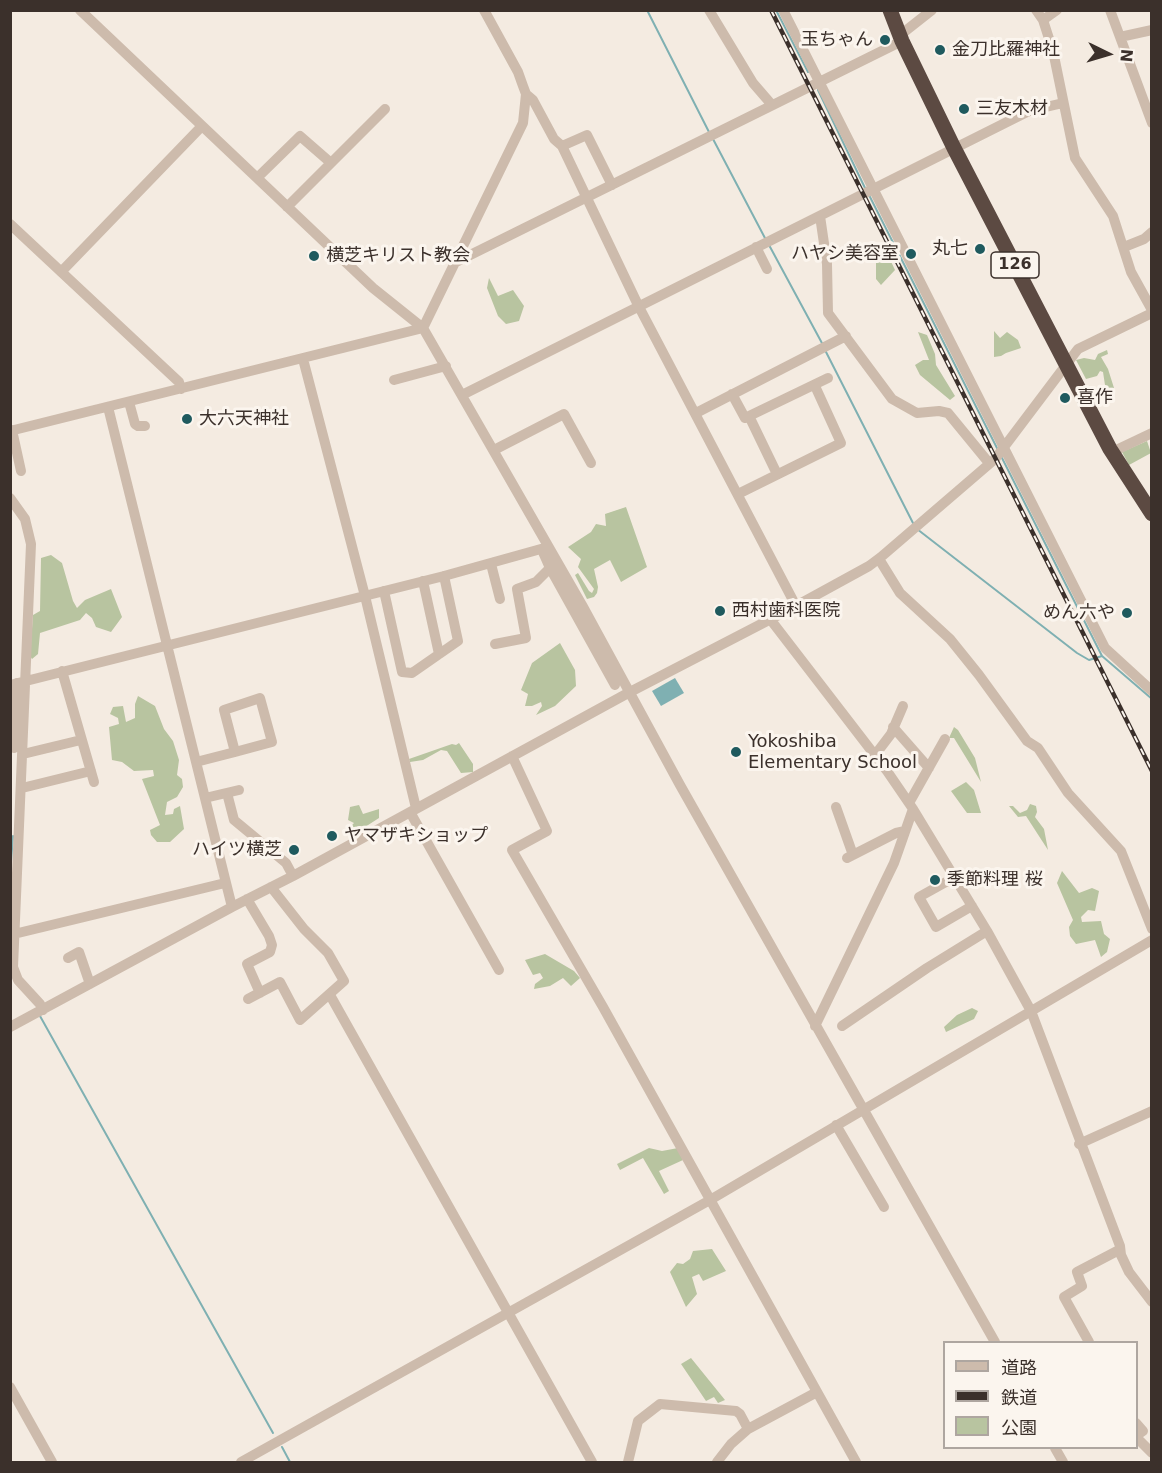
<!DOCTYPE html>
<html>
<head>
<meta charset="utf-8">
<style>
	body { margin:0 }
	#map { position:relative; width:1162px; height:1473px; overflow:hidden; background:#f4ebe1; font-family:"DejaVu Sans","Noto Sans JP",sans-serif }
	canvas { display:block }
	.frame { position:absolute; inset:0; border:12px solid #3b302b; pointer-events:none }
	.legend { position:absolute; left:943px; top:1341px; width:195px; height:108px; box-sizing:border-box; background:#fbf5ee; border:2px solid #aea6a0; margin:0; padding:8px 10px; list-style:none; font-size:18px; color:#3b302b }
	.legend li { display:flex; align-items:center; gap:12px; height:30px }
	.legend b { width:30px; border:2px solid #aea6a0 }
	.north { position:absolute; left:1078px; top:24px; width:60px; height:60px; -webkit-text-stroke:4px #fbf5ee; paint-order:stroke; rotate:95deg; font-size:16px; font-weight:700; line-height:24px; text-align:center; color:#3b302b }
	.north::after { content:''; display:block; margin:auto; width:21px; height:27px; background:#3b302b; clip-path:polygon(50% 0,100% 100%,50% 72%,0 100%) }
</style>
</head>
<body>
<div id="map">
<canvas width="1162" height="1473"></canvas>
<div class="frame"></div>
<ul class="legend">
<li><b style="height:8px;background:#cdbbac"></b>道路</li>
<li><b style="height:8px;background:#3b302b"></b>鉄道</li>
<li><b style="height:16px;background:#b8c4a0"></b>公園</li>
</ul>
<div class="north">N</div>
</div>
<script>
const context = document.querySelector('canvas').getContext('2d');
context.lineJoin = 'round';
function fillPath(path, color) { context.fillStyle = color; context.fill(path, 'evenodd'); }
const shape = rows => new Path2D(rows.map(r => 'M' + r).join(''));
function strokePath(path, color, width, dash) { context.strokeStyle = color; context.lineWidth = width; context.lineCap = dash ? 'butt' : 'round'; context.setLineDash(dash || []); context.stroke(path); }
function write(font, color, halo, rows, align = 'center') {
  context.font = font + ' "DejaVu Sans","Noto Sans JP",sans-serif'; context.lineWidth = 6; context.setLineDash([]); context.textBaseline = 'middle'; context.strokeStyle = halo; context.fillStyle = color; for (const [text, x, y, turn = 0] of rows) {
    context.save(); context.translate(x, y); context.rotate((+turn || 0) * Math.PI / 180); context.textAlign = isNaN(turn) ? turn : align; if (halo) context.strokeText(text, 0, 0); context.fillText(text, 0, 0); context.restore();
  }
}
fillPath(shape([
	[886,251,895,270,881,285,876,279,876,263],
	[489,278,498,296,513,290,524,306,519,321,506,324,498,316,487,288],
	[994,331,1000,338,1007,332,1018,340,1021,348,1006,353,1001,356,994,357],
	[918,332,927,335,935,354,936,365,955,396,950,400,920,375,915,365,923,360,929,360],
	[1107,350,1108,354,1101,357,1108,369,1114,388,1112,399,1100,405,1092,392,1103,390,1105,385,1103,372,1100,371,1097,376,1086,379,1076,360,1084,358,1095,360,1098,354],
	[1147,441,1151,453,1129,465,1122,452],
	[626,507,647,567,621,582,610,560,594,569,598,587,597,593,594,597,587,599,575,575,578,573,589,591,592,593,594,589,578,567,581,559,568,547,591,532,596,524,606,526,605,514],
	[51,555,62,563,73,601,77,608,85,600,111,589,122,617,111,632,96,627,92,618,86,613,80,620,40,633,38,654,32,659,30,656,33,615,40,611,41,558],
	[560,643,575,670,576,686,555,706,536,715,542,706,541,702,532,706,525,706,528,694,521,690,532,663],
	[138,696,155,706,164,729,173,741,179,760,177,775,182,779,183,787,177,797,167,802,165,815,173,814,174,809,180,806,184,829,170,842,157,842,151,835,150,830,160,825,142,779,154,776,153,770,134,771,122,762,112,760,109,727,119,724,118,718,110,714,113,707,123,706,126,722,135,718,135,704],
	[954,727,958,730,975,758,981,782,954,738,949,738],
	[459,743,473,764,473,772,461,773,447,751,441,750,423,760,410,762,409,759,452,744,456,745],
	[966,782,974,790,981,813,967,813,951,791],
	[1030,804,1036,806,1037,812,1035,817,1044,829,1048,850,1026,816,1018,817,1009,806,1013,806,1020,813,1027,810],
	[359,805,363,814,379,809,379,818,365,827,360,826,347,830,354,823,348,820,350,807],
	[1062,871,1079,893,1092,888,1099,891,1095,911,1088,910,1081,917,1082,922,1101,921,1104,934,1110,939,1107,952,1101,957,1095,940,1076,944,1070,936,1069,927,1073,920,1057,883],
	[545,954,574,971,580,978,571,986,563,978,550,986,534,989,535,984,543,978,540,973,533,975,525,960],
	[972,1008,978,1011,974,1019,946,1032,944,1027,957,1015],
	[649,1148,662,1151,678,1148,683,1160,659,1171,669,1191,664,1194,643,1158,620,1170,617,1164],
	[712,1249,726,1271,703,1281,699,1274,692,1277,697,1294,686,1307,670,1272,677,1263,683,1264,690,1259,693,1251],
	[691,1358,725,1400,718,1403,714,1397,706,1401,681,1364]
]), '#b8c4a0');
fillPath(shape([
	[675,678,684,693,661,706,652,691]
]), '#7fb0b2');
strokePath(shape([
	[647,10,710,134],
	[776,10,808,72],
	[818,90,865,188],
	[713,139,766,240],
	[869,195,998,450],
	[769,245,823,345],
	[825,350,914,525],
	[1002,458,1102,656,1152,699],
	[917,529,1077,653,1089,660,1102,656],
	[10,875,13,836],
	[40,1016,273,1433],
	[282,1447,290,1462]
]), '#7fb0b2', 2);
strokePath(shape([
	[80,10,373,288,423,328,582,605,680,785,995,1342],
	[709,10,753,83,772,105],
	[783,10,1105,648,1152,691],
	[1036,10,1043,20,1053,51,1075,158,1113,216,1131,272,1152,310],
	[1110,10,1152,123],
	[1043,20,1057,10],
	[899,36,932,10],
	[1120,37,1152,30],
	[526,94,533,100,554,139,562,146,638,305,796,606],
	[562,146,587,135,612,185],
	[257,178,300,136,331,163],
	[287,207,385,109],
	[820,216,827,264,828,313,892,399,917,413,939,411,948,413,989,463],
	[10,224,179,382,181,389],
	[756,247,767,269],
	[1124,247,1144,239,1152,232],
	[454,263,902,41],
	[61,272,202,126],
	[423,328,523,123,526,94,523,86,518,72,484,10],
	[303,359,365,596,416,808],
	[394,380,446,366],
	[732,394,745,418,828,378],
	[462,395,1029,111,1063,103],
	[129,402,135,424,138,426,145,426],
	[108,407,232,907],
	[696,413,846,336],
	[749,416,777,474],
	[12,430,21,471],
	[10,431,423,328],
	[494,450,564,414,591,463],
	[1112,452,1152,433],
	[738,494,841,443,815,386],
	[10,498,25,519,31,544,13,967,18,980,40,1004,43,1010],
	[542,550,550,568,615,685],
	[879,559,900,593,950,639,979,675,1027,741,1038,748,1068,793,1121,851,1152,929],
	[491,564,500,599],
	[423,581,439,654],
	[384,591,402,672,412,673,458,641,444,576],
	[770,619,887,771,913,809,987,931,1031,1011,1120,1246,1121,1255,1129,1272,1152,1302],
	[495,644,526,638,517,589,536,582,550,568],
	[62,671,94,782],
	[10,685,444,576,548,547],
	[893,727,929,768],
	[14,748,17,683],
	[23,754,81,740],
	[875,755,891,734,903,706],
	[512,756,547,831,512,850,603,1007,856,1462],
	[196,762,235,752,272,742,260,698,224,710,235,752],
	[22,788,91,771],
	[227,793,234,820,286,863,293,876],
	[205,798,239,790],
	[909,803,945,739],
	[836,807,853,855],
	[410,812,499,970],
	[847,858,896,833,905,831],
	[955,877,919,897,936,927,972,906],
	[247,899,269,936,272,945,270,952,247,964,260,993],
	[14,934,225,883],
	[68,958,79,952,90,984],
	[330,995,592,1462],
	[248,999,280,982,300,1020,344,981,328,953,304,929,271,887],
	[815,1026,894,863,913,809],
	[842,1026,927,968,987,931],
	[10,1027,232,907,293,876,630,692,796,606,869,566,881,557,995,459,1078,349,1152,313],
	[836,1125,884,1207],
	[1079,1144,1152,1111],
	[1089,1342,1064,1297,1082,1286,1077,1272,1119,1250],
	[10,1387,52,1462],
	[1136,1423,1143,1431,1136,1436],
	[1136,1437,1152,1453],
	[1055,1448,1063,1462],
	[241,1462,710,1200,1152,940],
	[628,1462,638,1421,660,1404,736,1411,740,1414,748,1429],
	[717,1462,731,1444,748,1429,817,1392]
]), '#cdbbac', 10);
strokePath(shape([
	[890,10,902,41,954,148,1110,449,1152,514]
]), '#5c4a42', 15);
const rail = shape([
	[771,10,1152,771]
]);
strokePath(rail, '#3b302b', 4.5);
strokePath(rail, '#fbf5ee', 2, [7]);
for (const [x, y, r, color] of [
	[885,40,6,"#1f5a5e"],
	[940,50,6,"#1f5a5e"],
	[964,109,6,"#1f5a5e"],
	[980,249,6,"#1f5a5e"],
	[911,254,6,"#1f5a5e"],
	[314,256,6,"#1f5a5e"],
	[1065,398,6,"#1f5a5e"],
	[187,419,6,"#1f5a5e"],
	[720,611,6,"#1f5a5e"],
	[1127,613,6,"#1f5a5e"],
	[736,752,6,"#1f5a5e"],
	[332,836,6,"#1f5a5e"],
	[294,850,6,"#1f5a5e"],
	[935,880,6,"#1f5a5e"]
]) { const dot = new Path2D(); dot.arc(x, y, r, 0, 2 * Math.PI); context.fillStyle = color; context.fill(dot); strokePath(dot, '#fbf5ee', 2); }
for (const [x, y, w] of [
	[1015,265,48]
]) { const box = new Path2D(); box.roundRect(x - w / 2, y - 13, w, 26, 4.5); context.fillStyle = '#fbf5ee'; context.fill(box); strokePath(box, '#3b302b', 1.5); }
write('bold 16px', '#3b302b', null, [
	["126",1015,265]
]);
write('18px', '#3b302b', '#fbf5ee', [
	["玉ちゃん",873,40,"right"],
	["金刀比羅神社",952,50],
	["三友木材",976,109],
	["丸七",968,249,"right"],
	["ハヤシ美容室",899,254,"right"],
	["横芝キリスト教会",326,256],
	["喜作",1077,398],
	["大六天神社",199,419],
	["西村歯科医院",732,611],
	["めん六や",1115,613,"right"],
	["Yokoshiba",748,742],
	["Elementary School",748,763],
	["ヤマザキショップ",344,836],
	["ハイツ横芝",282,850,"right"],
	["季節料理 桜",947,880]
], 'left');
</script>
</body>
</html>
